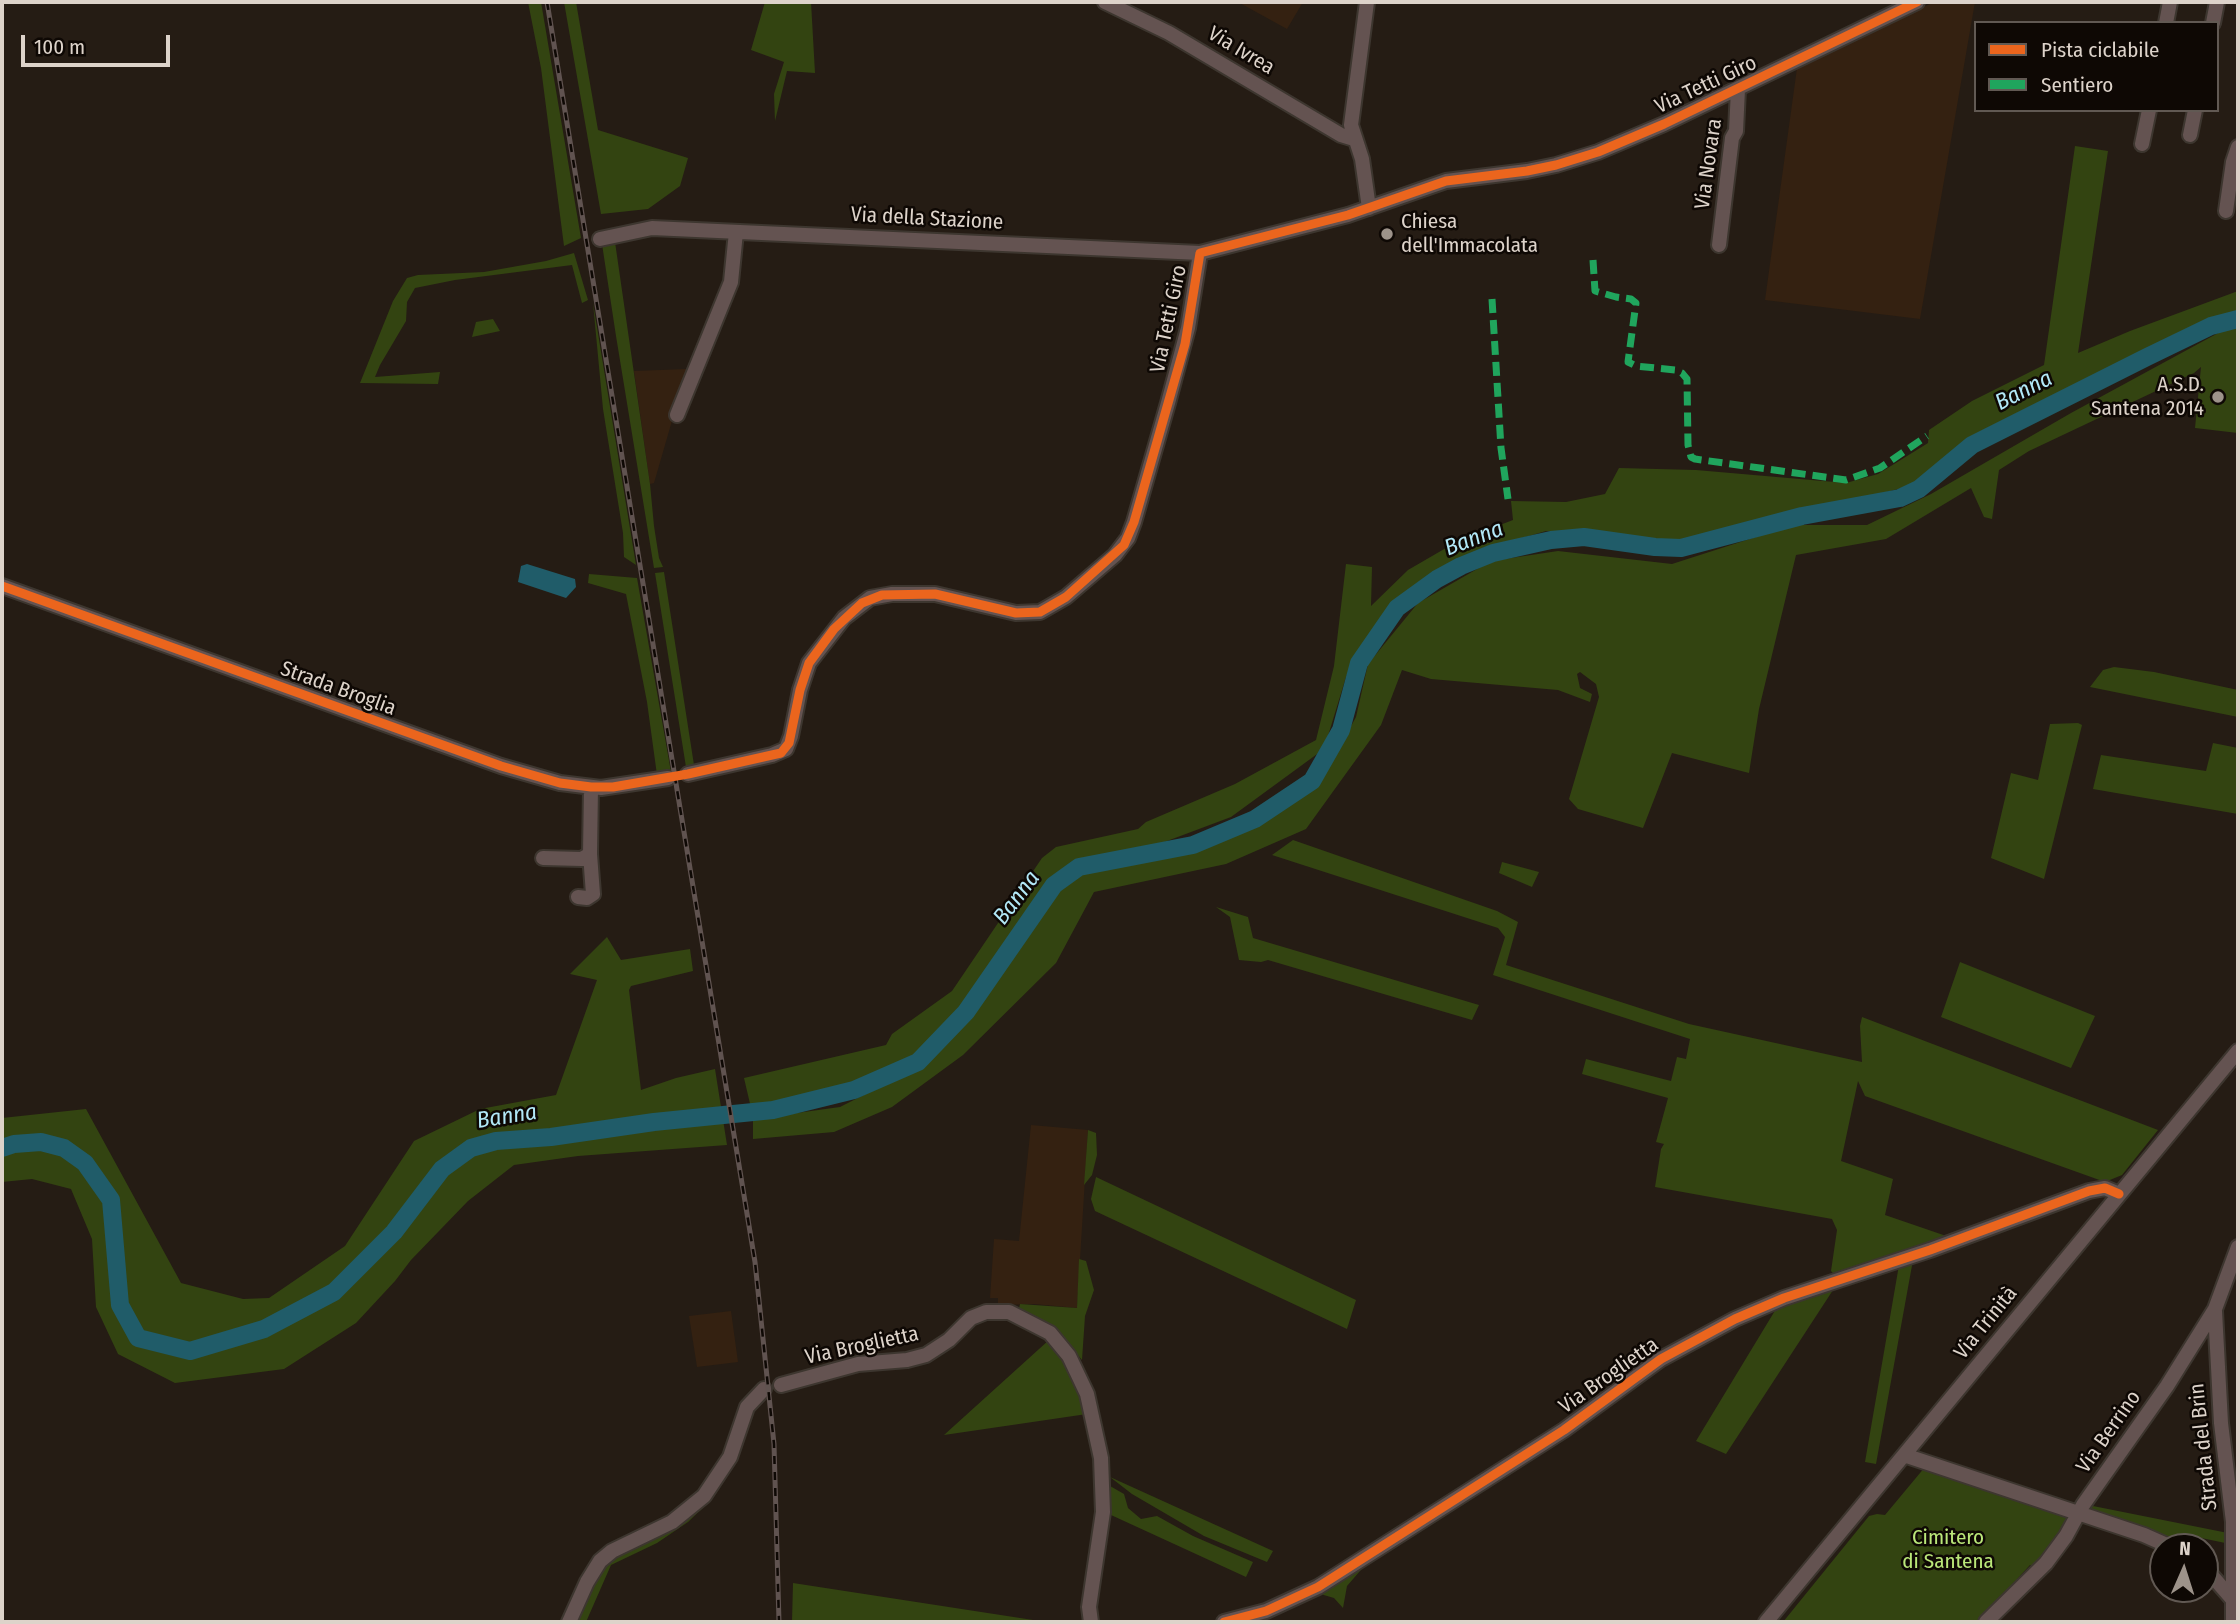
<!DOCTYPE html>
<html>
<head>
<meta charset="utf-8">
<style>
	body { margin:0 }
	#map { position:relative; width:2240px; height:1624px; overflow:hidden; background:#251c14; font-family:"Fira Sans Condensed",sans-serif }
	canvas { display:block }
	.frame { position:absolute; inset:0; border:4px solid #ddd3ca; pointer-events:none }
	.legend { position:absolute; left:1974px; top:21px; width:245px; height:91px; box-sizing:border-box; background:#0e0804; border:2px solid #615953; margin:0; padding:9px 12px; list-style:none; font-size:21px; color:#ddd3ca }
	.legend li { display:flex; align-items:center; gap:14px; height:35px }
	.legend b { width:35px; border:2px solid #615953 }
	.north { position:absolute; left:2149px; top:1533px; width:70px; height:70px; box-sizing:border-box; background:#0e0804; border:2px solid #615953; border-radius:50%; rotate:3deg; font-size:19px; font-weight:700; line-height:28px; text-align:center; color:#ddd3ca }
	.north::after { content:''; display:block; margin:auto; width:24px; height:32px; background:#9d938a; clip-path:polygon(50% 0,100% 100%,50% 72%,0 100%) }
	.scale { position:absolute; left:21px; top:35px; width:149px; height:32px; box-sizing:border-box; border:4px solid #ddd3ca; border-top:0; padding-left:9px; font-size:21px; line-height:24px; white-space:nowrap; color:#ddd3ca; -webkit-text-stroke:5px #0e0804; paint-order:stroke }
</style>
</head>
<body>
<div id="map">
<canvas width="2240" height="1624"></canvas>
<div class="frame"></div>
<ul class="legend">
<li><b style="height:9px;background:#eb651d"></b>Pista ciclabile</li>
<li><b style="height:9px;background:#20a55d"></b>Sentiero</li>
</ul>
<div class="north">N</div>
<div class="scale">100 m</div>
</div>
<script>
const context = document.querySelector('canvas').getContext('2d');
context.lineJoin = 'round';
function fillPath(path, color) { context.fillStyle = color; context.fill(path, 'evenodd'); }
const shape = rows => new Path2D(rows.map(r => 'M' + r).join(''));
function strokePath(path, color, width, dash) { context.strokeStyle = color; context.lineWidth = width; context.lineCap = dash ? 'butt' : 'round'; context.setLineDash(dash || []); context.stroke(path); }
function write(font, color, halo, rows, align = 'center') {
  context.font = font + ' "Fira Sans Condensed",sans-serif'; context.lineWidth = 5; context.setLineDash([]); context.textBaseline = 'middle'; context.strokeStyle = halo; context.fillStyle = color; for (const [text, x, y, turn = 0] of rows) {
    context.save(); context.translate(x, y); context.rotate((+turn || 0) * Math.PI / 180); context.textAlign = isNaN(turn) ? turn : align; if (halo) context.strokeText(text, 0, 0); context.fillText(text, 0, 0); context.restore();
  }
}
fillPath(shape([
	[1238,2,1303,2,1287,29],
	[1934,2,1975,2,1920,319,1765,300,1797,68],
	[687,369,654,483,650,484,634,371],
	[1031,1125,1088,1130,1077,1308,1034,1304,998,1305,998,1298,990,1298,994,1239,1019,1241],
	[731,1311,738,1362,697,1367,689,1316]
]), '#342111');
fillPath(shape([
	[528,2,541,2,581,238,564,246,541,68],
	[564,2,576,2,598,130,688,158,680,186,648,209,601,214],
	[765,2,811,2,815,73,787,71,775,121,774,94,784,62,751,50],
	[2075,146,2108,151,2078,353,2130,331,2238,291,2238,313,2184,333,1966,445,1913,485,1827,508,1777,515,1710,537,1658,543,1599,535,1546,531,1488,548,1434,572,1397,602,1358,654,1346,677,1324,749,1231,817,1151,847,1076,861,1050,883,965,1006,920,1053,855,1087,751,1108,744,1078,886,1045,892,1034,952,991,1042,858,1056,847,1138,829,1146,822,1235,784,1316,740,1334,666,1346,564,1372,567,1371,606,1408,570,1458,541,1513,520,1511,501,1566,502,1605,494,1619,468,1696,470,1846,483,1878,474,1928,443,1929,430,1972,401,2044,365],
	[615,242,650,484,654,526,659,558,663,567,654,568,616,336,602,244],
	[574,253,588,300,582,303,572,265,455,280,415,288,407,302,406,321,380,365,375,377,440,372,438,384,360,383,393,301,407,278,418,275,484,272,546,261],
	[593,303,636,565,624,557,623,533,603,409],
	[493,319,500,331,472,337,476,322],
	[2238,326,2238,433,2195,428,2201,367,2194,373,2029,451,1999,470,1992,519,1984,517,1971,488,1886,539,1796,555,1759,709,1749,773,1672,753,1643,828,1578,809,1569,799,1599,697,1596,684,1580,672,1577,674,1580,688,1592,694,1590,702,1558,690,1431,679,1402,670,1381,725,1306,829,1226,864,1094,892,1056,963,963,1055,892,1107,834,1132,753,1139,753,1119,840,1107,919,1067,969,1020,1057,893,1079,874,1192,853,1256,827,1318,786,1356,717,1368,664,1418,603,1491,561,1558,551,1672,564,1793,525,1867,525,1931,494,2071,413,2220,332],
	[664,572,694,765,686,767,655,573],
	[589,574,637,578,671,772,657,775,647,702,626,594,588,583],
	[2114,667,2154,672,2238,690,2238,717,2090,687,2103,670],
	[2078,723,2082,725,2044,879,1991,858,2011,773,2038,780,2050,724],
	[2213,743,2238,748,2238,814,2093,789,2101,755,2206,771],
	[1293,840,1497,911,1518,922,1506,965,1689,1024,1862,1062,1860,1026,1862,1017,2158,1130,2122,1175,2105,1182,1865,1096,1858,1081,1841,1161,1893,1179,1885,1215,1955,1239,1837,1277,1831,1271,1837,1230,1832,1219,1655,1187,1661,1149,1664,1144,1656,1142,1668,1098,1582,1074,1586,1059,1671,1081,1677,1057,1686,1059,1690,1039,1493,975,1505,937,1498,928,1272,855],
	[1502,862,1539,872,1532,887,1499,873],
	[1216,907,1248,917,1253,938,1479,1005,1472,1020,1268,960,1261,962,1239,960,1230,917],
	[607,937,621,960,690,949,693,971,631,986,629,990,641,1090,676,1078,715,1069,727,1145,578,1156,514,1165,468,1201,411,1260,395,1281,356,1323,284,1369,175,1383,118,1354,96,1307,92,1239,71,1189,32,1179,2,1182,2,1118,86,1109,181,1283,243,1299,269,1298,345,1246,414,1141,480,1109,556,1095,597,980,570,974],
	[1960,962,2095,1016,2071,1068,1941,1017],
	[1088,1130,1096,1133,1097,1155,1092,1175,1084,1185],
	[1096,1177,1356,1300,1347,1329,1095,1211,1091,1199],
	[1079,1259,1086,1261,1094,1290,1085,1316,1082,1360,1065,1340,1049,1325,1018,1313,1020,1304,1077,1308],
	[1913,1260,1876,1464,1865,1462,1899,1265],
	[1835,1287,1726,1454,1696,1441,1779,1304],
	[1049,1340,1068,1359,1087,1414,944,1435],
	[737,1451,726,1478,707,1504,688,1522,657,1543,611,1565,586,1622,575,1622,602,1564,702,1502],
	[1925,1467,2071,1516,2036,1568,2030,1565,1978,1622,1783,1622,1869,1516,1877,1514,1885,1515],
	[1110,1477,1273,1551,1267,1562,1204,1536,1132,1494],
	[1110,1486,1124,1494,1128,1508,1141,1519,1157,1516,1193,1536,1253,1562,1246,1577,1111,1515],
	[2088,1505,2228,1533,2230,1544,2187,1535,2175,1540,2085,1510],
	[1373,1556,1347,1586,1343,1608,1334,1598,1317,1593],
	[793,1583,1046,1622,1047,1622,792,1622]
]), '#341');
fillPath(shape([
	[527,564,575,579,576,587,566,598,518,582,521,566]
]), '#205c69');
strokePath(shape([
	[2,1148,14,1144,41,1142,64,1148,85,1163,111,1200,120,1305,138,1338,190,1351,264,1329,334,1292,394,1232,442,1169,471,1148,496,1141,551,1137,654,1122,773,1110,854,1090,918,1062,966,1012,1054,885,1079,867,1193,845,1255,819,1312,781,1341,730,1359,663,1397,608,1437,579,1461,566,1493,553,1551,540,1584,537,1655,547,1681,548,1802,516,1900,498,1919,489,1972,445,2147,357,2211,326,2238,319]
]), '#205c69', 18);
const minor = shape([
	[1105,2,1169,33,1341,135,1354,139],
	[1367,2,1351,125,1362,159,1369,208],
	[2166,23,2170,2],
	[2213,23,2217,2],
	[2190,135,2195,110],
	[2142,144,2149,110],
	[2226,211,2233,162,2238,147],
	[600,239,652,228,1200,253],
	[1719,245,1732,138,1736,131,1738,89],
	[677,415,731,282,736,232],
	[2,586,501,766,560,783,601,788,668,778],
	[688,774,772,755,786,749,791,736,800,690,809,663,844,618,870,598,892,594,935,594,1016,613,1040,612,1066,597,1115,555,1128,538,1134,522,1168,403,1188,328,1200,253,1348,215,1446,181,1527,171,1556,165,1598,152,1664,124,1917,2],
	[543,858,582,859,590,854],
	[578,897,587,898,593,894,590,854,591,787],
	[2215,1311,2221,1423,2233,1522,2233,1622],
	[781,1385,858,1364,907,1360,926,1355,949,1340,971,1318,986,1312,1009,1312,1050,1333,1069,1356,1087,1394,1101,1458,1103,1512,1089,1607,1091,1622],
	[1904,1455,2144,1535,2171,1547],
	[2205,1571,2213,1577,2233,1600],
	[569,1622,587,1582,600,1561,612,1551,672,1522,704,1496,730,1457,747,1407,764,1389],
	[1224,1622,1266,1611,1318,1587,1564,1430,1661,1359,1735,1319,1784,1298,1930,1250,2089,1191,2105,1188,2119,1194],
	[1766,1622,2238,1051],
	[1986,1622,2046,1563,2066,1536,2083,1505,2167,1386,2215,1309,2238,1247]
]);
strokePath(minor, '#3d362f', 18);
strokePath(minor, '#645351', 14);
const rail = shape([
	[547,2,755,1262,774,1444,779,1622]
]);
strokePath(rail, '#605350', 5);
strokePath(rail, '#0e0804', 2.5, [8]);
strokePath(shape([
	[1593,260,1595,291,1616,297,1631,299,1636,303,1628,362,1636,366,1675,370,1682,373,1687,379,1688,445,1691,457,1695,459,1846,480,1880,468,1927,436],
	[1492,299,1501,448,1508,499]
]), '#20a55d', 7, [14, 7]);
strokePath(shape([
	[2,586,501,766,560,783,591,787,613,787,688,774,772,755,781,753,789,743,800,690,809,663,834,629,862,603,882,595,935,594,1016,613,1040,612,1066,597,1124,545,1134,522,1185,344,1200,253,1348,215,1446,181,1527,171,1556,165,1598,152,1664,124,1917,2],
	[1224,1622,1266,1611,1318,1587,1564,1430,1661,1359,1735,1319,1784,1298,1930,1250,2089,1191,2105,1188,2119,1194]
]), '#eb651d', 9);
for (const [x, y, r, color] of [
	[1387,234,7,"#9d938a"],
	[2218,397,7,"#9d938a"]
]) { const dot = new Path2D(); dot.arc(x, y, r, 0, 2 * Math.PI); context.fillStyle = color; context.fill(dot); strokePath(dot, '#0e0804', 2.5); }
write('21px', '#ddd3ca', '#0e0804', [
	["Via Ivrea",1241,51,31],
	["Via Tetti Giro",1706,85,-25],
	["Via Novara",1709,164,-82],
	["Via della Stazione",927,219,3],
	["Via Tetti Giro",1169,319,-78],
	["Strada Broglia",338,689,20],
	["Via Trinità",1986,1323,-51],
	["Via Broglietta",862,1346,-12],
	["Via Broglietta",1609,1376,-35],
	["Via Berrino",2109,1432,-55],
	["Strada del Brin",2204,1447,-96]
]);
write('21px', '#ddd3ca', '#0e0804', [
	["Chiesa",1401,222],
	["dell'Immacolata",1401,246],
	["A.S.D.",2204,385,"right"],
	["Santena 2014",2204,409,"right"]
], 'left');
write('21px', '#bae779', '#0e0804', [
	["Cimitero",1948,1538],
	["di Santena",1948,1562]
]);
write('italic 23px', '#b2e8f7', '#0e0804', [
	["Banna",2024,391,-27],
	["Banna",1474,539,-21],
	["Banna",1017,898,-53],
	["Banna",507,1117,-9]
]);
</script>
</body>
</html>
